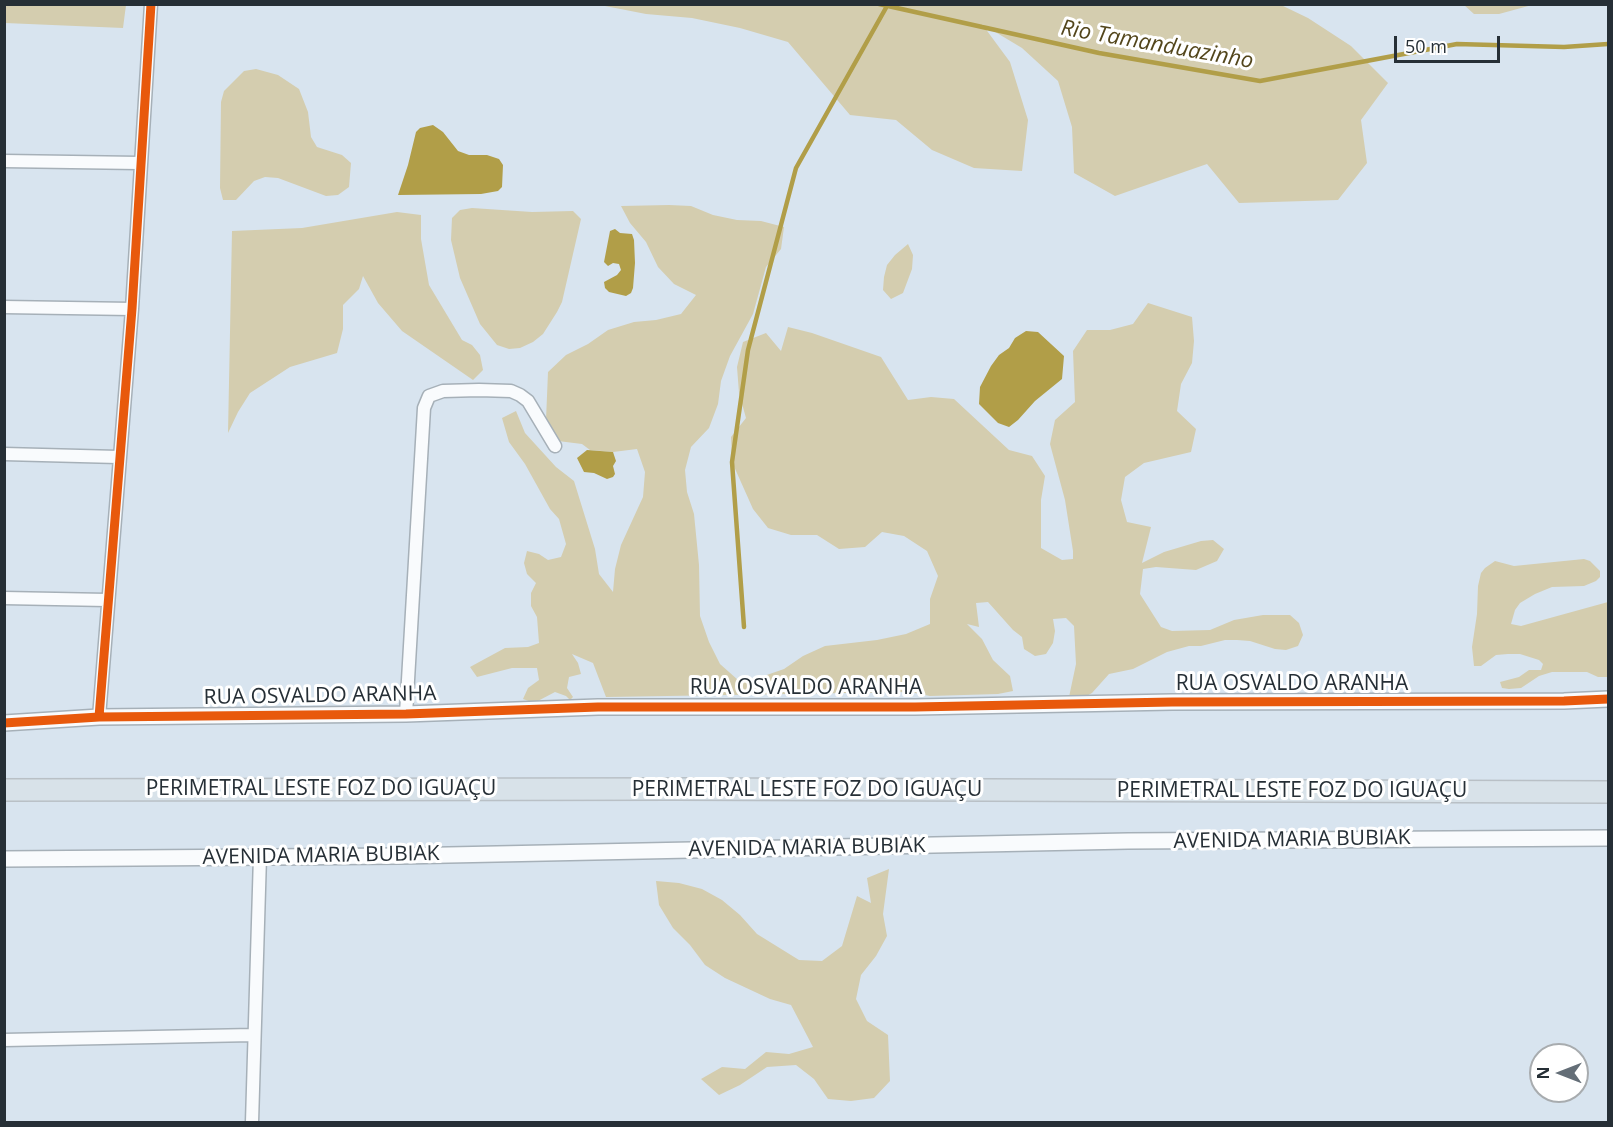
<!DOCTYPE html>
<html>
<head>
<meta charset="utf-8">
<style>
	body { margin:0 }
	#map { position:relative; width:1613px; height:1127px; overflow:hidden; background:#d8e4ef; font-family:"Open Sans",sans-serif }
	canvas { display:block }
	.frame { position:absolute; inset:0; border:6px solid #262f36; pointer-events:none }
	.north { position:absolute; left:1529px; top:1043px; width:60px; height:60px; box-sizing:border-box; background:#fff; border:2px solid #a8acaf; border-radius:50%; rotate:270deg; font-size:16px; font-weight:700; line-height:24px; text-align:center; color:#262f36 }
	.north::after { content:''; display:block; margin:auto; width:21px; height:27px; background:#646e77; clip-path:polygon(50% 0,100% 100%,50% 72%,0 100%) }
	.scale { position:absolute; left:1394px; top:36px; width:106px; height:27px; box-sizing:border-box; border:3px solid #262f36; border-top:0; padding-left:8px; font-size:18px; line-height:21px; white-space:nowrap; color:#262f36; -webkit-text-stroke:4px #fff; paint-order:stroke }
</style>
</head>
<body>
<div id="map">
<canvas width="1613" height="1127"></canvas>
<div class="frame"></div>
<div class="north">N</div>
<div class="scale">50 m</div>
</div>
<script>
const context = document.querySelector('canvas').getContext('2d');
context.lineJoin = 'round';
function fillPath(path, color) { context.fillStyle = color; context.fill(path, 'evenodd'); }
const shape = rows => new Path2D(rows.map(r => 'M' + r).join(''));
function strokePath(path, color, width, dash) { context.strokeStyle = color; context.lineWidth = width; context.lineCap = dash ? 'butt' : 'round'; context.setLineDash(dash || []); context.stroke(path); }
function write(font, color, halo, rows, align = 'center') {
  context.font = font + ' "Open Sans",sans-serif'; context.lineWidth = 6; context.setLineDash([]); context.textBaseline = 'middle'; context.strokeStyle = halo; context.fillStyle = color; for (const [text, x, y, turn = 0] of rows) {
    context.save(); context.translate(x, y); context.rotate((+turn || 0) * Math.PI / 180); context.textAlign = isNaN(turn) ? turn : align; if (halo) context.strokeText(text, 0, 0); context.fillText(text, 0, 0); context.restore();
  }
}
fillPath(shape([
	[4,5,5,4,126,5,123,28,5,23],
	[600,5,1281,5,1308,18,1351,46,1388,83,1361,120,1367,163,1338,200,1239,203,1207,164,1115,196,1074,173,1072,127,1058,81,1022,48,982,24,1010,62,1028,120,1022,171,974,168,932,150,896,120,850,115,788,42,740,28,692,18,646,14],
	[1464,5,1532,5,1499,14,1474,14],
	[256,69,278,75,299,89,308,112,311,137,317,147,342,155,351,163,349,187,338,195,326,196,278,178,265,177,254,181,236,200,223,200,220,188,221,102,224,91,244,71],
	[669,205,691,206,713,215,737,220,761,221,784,227,781,249,766,267,753,314,730,356,721,381,718,404,709,428,691,447,685,470,687,492,694,514,699,565,700,616,709,642,720,664,738,680,761,677,784,669,803,656,825,646,877,640,906,634,930,624,930,599,938,576,927,551,904,536,882,532,865,547,839,549,817,535,791,535,768,528,753,509,732,462,731,437,746,418,739,393,737,367,743,342,766,333,781,351,788,327,812,333,881,357,908,400,931,397,954,399,1009,450,1032,456,1045,476,1041,500,1041,548,1062,560,1073,559,1073,551,1065,500,1050,444,1055,420,1075,402,1073,351,1087,330,1110,330,1133,324,1148,303,1192,317,1194,341,1192,363,1181,384,1177,411,1196,429,1191,452,1144,463,1125,477,1121,500,1127,522,1151,527,1142,563,1164,552,1201,541,1213,540,1224,549,1217,561,1196,570,1156,567,1143,569,1140,594,1161,627,1172,631,1210,630,1234,620,1263,615,1290,615,1299,623,1303,635,1298,646,1286,650,1275,649,1250,641,1237,640,1225,640,1201,646,1189,646,1167,652,1133,669,1109,674,1092,693,1081,699,1069,697,1076,664,1074,626,1066,618,1053,619,1055,631,1053,643,1046,654,1035,656,1024,649,1022,637,1013,630,988,602,976,603,979,627,967,624,982,639,993,660,1010,676,1013,691,998,694,930,696,910,692,606,697,593,663,572,654,578,663,581,674,569,677,567,688,573,697,570,700,566,696,555,692,534,703,523,699,528,688,539,680,537,668,512,668,477,677,470,667,481,661,505,648,528,647,539,643,537,617,531,606,531,593,536,583,527,574,524,563,527,551,539,554,548,560,561,557,566,544,559,519,550,509,525,464,509,442,502,418,516,411,525,433,556,467,574,481,595,549,599,574,613,592,615,569,621,545,643,497,645,472,637,449,613,452,590,450,582,444,558,441,546,420,548,372,566,355,588,344,608,330,634,322,656,320,681,314,696,295,674,284,658,267,646,242,630,223,621,206],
	[472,208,532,212,573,211,581,219,562,302,557,312,543,334,533,342,520,348,509,349,497,345,480,324,460,278,451,240,452,218,460,210],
	[397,212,421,215,421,239,429,285,462,340,472,345,480,355,483,370,473,380,402,331,378,303,363,276,359,289,343,305,343,329,337,353,290,367,250,393,238,412,228,433,232,231,302,228],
	[908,244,913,255,912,269,903,293,891,299,883,290,884,277,887,265,895,255],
	[1584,559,1590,561,1600,571,1600,577,1596,581,1584,586,1552,587,1535,594,1520,603,1515,610,1511,624,1521,626,1608,602,1608,677,1598,677,1587,672,1552,672,1539,676,1521,688,1509,689,1502,688,1500,682,1519,677,1529,670,1541,670,1543,664,1539,660,1520,654,1508,654,1496,655,1481,666,1474,666,1472,647,1477,614,1478,586,1481,573,1485,568,1495,561,1514,566],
	[889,869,883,914,887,936,876,956,861,975,856,999,867,1021,888,1035,890,1081,874,1098,851,1101,828,1099,814,1079,796,1065,767,1067,740,1085,719,1095,701,1079,722,1067,745,1069,766,1052,789,1054,813,1047,791,1005,770,999,725,978,705,965,690,945,673,928,659,905,656,881,679,883,702,889,722,900,740,915,757,934,799,960,822,961,842,946,857,896,871,903,867,878]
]), '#d4cdaf');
fillPath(shape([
	[433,125,443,132,458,151,469,155,487,155,499,159,503,165,502,187,498,191,481,194,398,195,408,165,416,132,420,128],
	[615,229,620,233,632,234,634,240,635,263,633,288,631,293,626,296,609,292,605,288,604,282,617,275,621,270,619,264,613,263,608,266,604,262,610,231],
	[1026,331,1038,332,1064,356,1062,379,1035,401,1018,420,1009,427,998,423,979,404,980,387,991,366,999,355,1009,348,1015,338],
	[587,450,613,452,616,461,613,466,615,474,613,477,607,479,594,473,584,472,577,458]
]), '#b19e48');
strokePath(shape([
	[879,4,1099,53,1260,81,1457,44,1564,47,1608,44],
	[744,627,732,462,748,350,796,168,887,6]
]), '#b19e48', 4.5);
const minor = shape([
	[4,161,139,163],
	[4,307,132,309],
	[4,454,118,457],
	[4,598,107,600],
	[406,714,424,408,429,396,443,391,479,390,511,391,520,395,528,401,555,446],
	[99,717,132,309,151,4],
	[4,1040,253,1035],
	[252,1122,260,856]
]);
const tertiary = shape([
	[4,723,99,717,406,714,598,707,915,707,1172,702,1564,701,1608,699],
	[4,859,400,856,1128,841,1608,838]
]);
const trunk = shape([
	[4,790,675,789,1608,792]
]);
strokePath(minor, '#a6b0b8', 15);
strokePath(tertiary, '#a6b0b8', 18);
strokePath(trunk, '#b9c0c6', 24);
strokePath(minor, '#f9fbfd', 12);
strokePath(tertiary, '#f9fbfd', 15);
strokePath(trunk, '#d8e2e9', 21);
strokePath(shape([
	[99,717,132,309,151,4],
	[4,723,99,717,406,714,598,707,915,707,1172,702,1564,701,1608,699]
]), '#e8590c', 9);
write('21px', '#262f36', '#fff', [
	["RUA OSVALDO ARANHA",1292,684],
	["RUA OSVALDO ARANHA",806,688],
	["RUA OSVALDO ARANHA",320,696,-1],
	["PERIMETRAL LESTE FOZ DO IGUAÇU",321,789],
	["PERIMETRAL LESTE FOZ DO IGUAÇU",807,790],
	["PERIMETRAL LESTE FOZ DO IGUAÇU",1292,791],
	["AVENIDA MARIA BUBIAK",1292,840,-1],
	["AVENIDA MARIA BUBIAK",807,848,-1],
	["AVENIDA MARIA BUBIAK",321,856,-1]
]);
write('italic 22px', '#53461c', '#fff', [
	["Rio Tamanduazinho",1157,45,10]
]);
</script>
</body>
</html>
